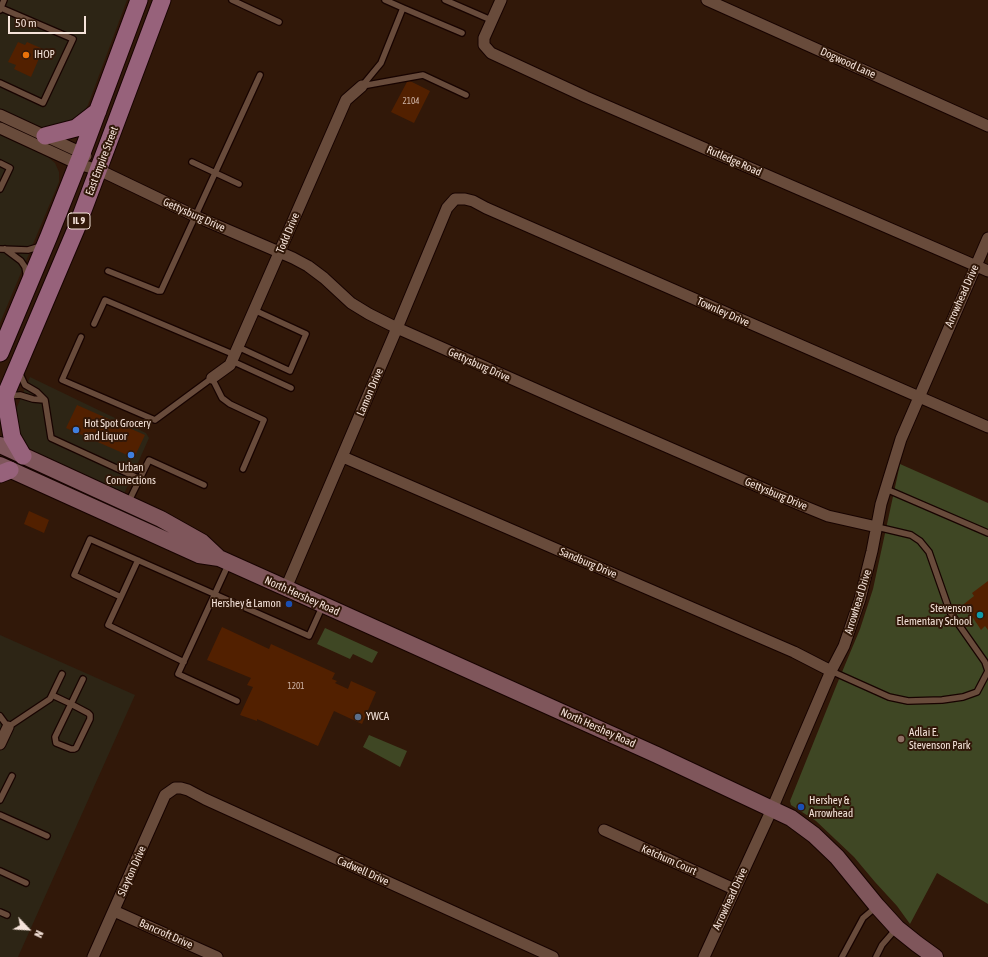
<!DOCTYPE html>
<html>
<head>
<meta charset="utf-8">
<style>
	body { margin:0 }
	#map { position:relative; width:988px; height:957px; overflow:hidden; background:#311809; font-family:"Asap Condensed",sans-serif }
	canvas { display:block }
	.north { position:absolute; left:8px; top:909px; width:40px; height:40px; -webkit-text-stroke:3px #311809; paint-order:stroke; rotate:115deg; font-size:11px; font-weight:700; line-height:16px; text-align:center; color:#f5e3da }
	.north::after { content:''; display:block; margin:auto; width:14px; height:18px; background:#f5e3da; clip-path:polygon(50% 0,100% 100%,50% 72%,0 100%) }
	.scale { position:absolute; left:8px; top:16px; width:78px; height:18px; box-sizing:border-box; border:2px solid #f5e3da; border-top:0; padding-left:5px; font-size:12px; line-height:14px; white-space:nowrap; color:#f5e3da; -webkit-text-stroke:3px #311809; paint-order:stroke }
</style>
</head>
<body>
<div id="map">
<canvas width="988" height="957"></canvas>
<div class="north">N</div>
<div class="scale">50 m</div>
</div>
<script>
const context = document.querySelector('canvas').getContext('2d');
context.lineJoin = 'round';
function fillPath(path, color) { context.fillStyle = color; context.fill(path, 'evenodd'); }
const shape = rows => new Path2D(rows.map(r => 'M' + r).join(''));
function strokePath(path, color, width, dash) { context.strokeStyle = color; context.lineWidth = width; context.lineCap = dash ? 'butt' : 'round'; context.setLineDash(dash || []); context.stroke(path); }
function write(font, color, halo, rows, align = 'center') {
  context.font = font + ' "Asap Condensed",sans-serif'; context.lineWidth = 4; context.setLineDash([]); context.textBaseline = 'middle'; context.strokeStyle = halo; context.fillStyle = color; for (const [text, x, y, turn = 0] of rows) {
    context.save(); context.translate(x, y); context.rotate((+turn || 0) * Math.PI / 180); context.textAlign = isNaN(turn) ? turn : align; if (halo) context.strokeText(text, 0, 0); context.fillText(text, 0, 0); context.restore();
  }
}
fillPath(shape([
	[0,0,127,0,88,105,83,114,77,119,45,128,22,122,0,112],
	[0,135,48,157,55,163,59,172,59,182,0,323],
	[30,377,146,433,149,438,124,494,31,451,25,447,13,428,17,407],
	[0,635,135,695,18,957,0,957]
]), '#2d2515');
fillPath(shape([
	[900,464,988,503,988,904,937,873,910,924,897,906,875,882,854,857,816,821,791,805,790,801,837,684,860,629,873,589],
	[325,628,378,652,372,663,353,654,350,659,317,644],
	[369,735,407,751,400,767,363,747]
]), '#3f4724');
fillPath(shape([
	[18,42,25,45,27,42,43,49,31,77,14,69,16,65,8,62],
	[408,80,430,91,414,123,391,112],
	[77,405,145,435,134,458,66,428],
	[29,511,49,520,44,533,24,524],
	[988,581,988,630,985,626,981,630,964,604,974,596,972,593],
	[222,627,269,649,271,644,335,673,332,679,337,681,335,683,348,689,351,681,376,692,362,724,334,711,318,746,257,719,257,721,240,715,253,687,247,685,251,678,207,660]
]), '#522000');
const lane = shape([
	[232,0,279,22],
	[385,0,403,8],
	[445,0,491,20],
	[0,10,4,0],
	[0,83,43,103,73,39,1,8],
	[362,86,381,63,403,8,462,33],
	[362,86,423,75,466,95],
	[192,162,239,184],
	[0,163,10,168,0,189],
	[0,249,28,250,41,246],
	[5,249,21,261,25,267,27,278],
	[108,271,158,291,161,291,260,75],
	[94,324,105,300,235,355],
	[81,337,62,380,155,420,212,378,222,398,230,404,264,420,243,469],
	[238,347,290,371,306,334,254,310],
	[232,361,291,388],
	[19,372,25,385,37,392,45,400,51,438,140,479],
	[7,396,20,395,33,399,44,400],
	[886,489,988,533],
	[128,503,149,460,204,485],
	[229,563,178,674,237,701],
	[121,597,138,560],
	[184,662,108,625,121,597,74,575,90,539,309,636,323,605],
	[831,671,889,697,908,701,942,700,963,697,977,692,988,671,985,662,950,612,929,552,920,541,911,535,877,527],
	[52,695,71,704,88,713,90,715,90,719,76,748,74,749,71,749,56,743,55,737,71,704,83,679],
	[0,716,8,727,50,699,62,674],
	[0,800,12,776],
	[0,815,47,836],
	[0,871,26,883],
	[0,912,7,915],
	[842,957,863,918,876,907],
	[876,957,882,945,895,930]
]);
const street = shape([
	[501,0,484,38,484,45,491,53,586,97,988,271],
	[707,0,988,126],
	[0,115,82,153,86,156],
	[0,128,78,164,99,170,195,216,293,258,308,266,324,278,351,303,369,314,397,328,587,412,801,505,828,516,877,527],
	[212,378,230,365,346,100,362,86],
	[343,457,794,652,831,671],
	[286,588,397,328,447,208,455,199,465,199,473,201,486,208,988,427],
	[0,744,8,727],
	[604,830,734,889],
	[114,911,217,957],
	[93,957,165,795,175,788,181,788,188,790,205,799,553,957],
	[704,957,772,809,831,671,844,646,860,599,872,551,881,504,901,439,988,238]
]);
const secondary = shape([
	[0,445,161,519,202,542,219,558],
	[0,465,199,555,219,558,286,588,657,755,791,818,814,835,837,857,877,906,897,928,917,944,935,957]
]);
const primary = shape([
	[45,136,76,128,98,111],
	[0,353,49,236,82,153,139,0],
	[5,396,12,437,23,456],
	[0,408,76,229,162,0],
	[0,474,10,470]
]);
strokePath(lane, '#170300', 8);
strokePath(street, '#170300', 13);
strokePath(secondary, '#170300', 18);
strokePath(primary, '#170300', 19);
strokePath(lane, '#684b3b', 5.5);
strokePath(street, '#684b3b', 11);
strokePath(secondary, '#7f565b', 16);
strokePath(primary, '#97627b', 17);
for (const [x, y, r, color] of [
	[26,55,4,"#e8710a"],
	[76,430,4,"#3f7fe0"],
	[131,455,4,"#3f7fe0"],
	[289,604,4,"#1a4fb4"],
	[980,615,4,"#0f9aa8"],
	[358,717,4,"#5c6f8a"],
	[901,739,4,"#8d6e63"],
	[801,807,4,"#1a4fb4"]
]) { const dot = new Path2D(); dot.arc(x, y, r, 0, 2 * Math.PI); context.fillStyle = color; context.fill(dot); strokePath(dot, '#311809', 1.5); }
write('9px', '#ccb2a4', null, [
	["2104",411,101],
	["1201",296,686]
]);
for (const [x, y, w] of [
	[79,221,22]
]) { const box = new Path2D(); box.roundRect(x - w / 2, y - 8, w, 16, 3); context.fillStyle = '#311809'; context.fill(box); strokePath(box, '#f5e3da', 1); }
write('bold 10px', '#f5e3da', null, [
	["IL 9",79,221]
]);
write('11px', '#f5e3da', '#311809', [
	["IHOP",34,55],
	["Hot Spot Grocery",84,424],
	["and Liquor",84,437],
	["Urban",131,468,"center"],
	["Connections",131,481,"center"],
	["Hershey & Lamon",281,604,"right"],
	["Stevenson",972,609,"right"],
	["Elementary School",972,622,"right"],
	["YWCA",366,717],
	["Adlai E.",909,733],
	["Stevenson Park",909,746],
	["Hershey &",809,801],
	["Arrowhead",809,814]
], 'left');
write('11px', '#f5e3da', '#311809', [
	["Dogwood Lane",848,63,24],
	["East Empire Street",102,161,-69],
	["Rutledge Road",734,161,24],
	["Gettysburg Drive",194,215,24],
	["Todd Drive",288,233,-67],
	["Arrowhead Drive",962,296,-66],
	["Townley Drive",723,312,24],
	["Gettysburg Drive",479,365,24],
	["Lamon Drive",370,392,-67],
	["Gettysburg Drive",776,494,23],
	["Sandburg Drive",588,563,23],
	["North Hershey Road",302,596,24],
	["Arrowhead Drive",858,602,-73],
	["North Hershey Road",598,728,24],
	["Ketchum Court",669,860,24],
	["Slayton Drive",132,871,-66],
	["Cadwell Drive",363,871,24],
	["Arrowhead Drive",730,899,-65],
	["Bancroft Drive",166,934,24]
]);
</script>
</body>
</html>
